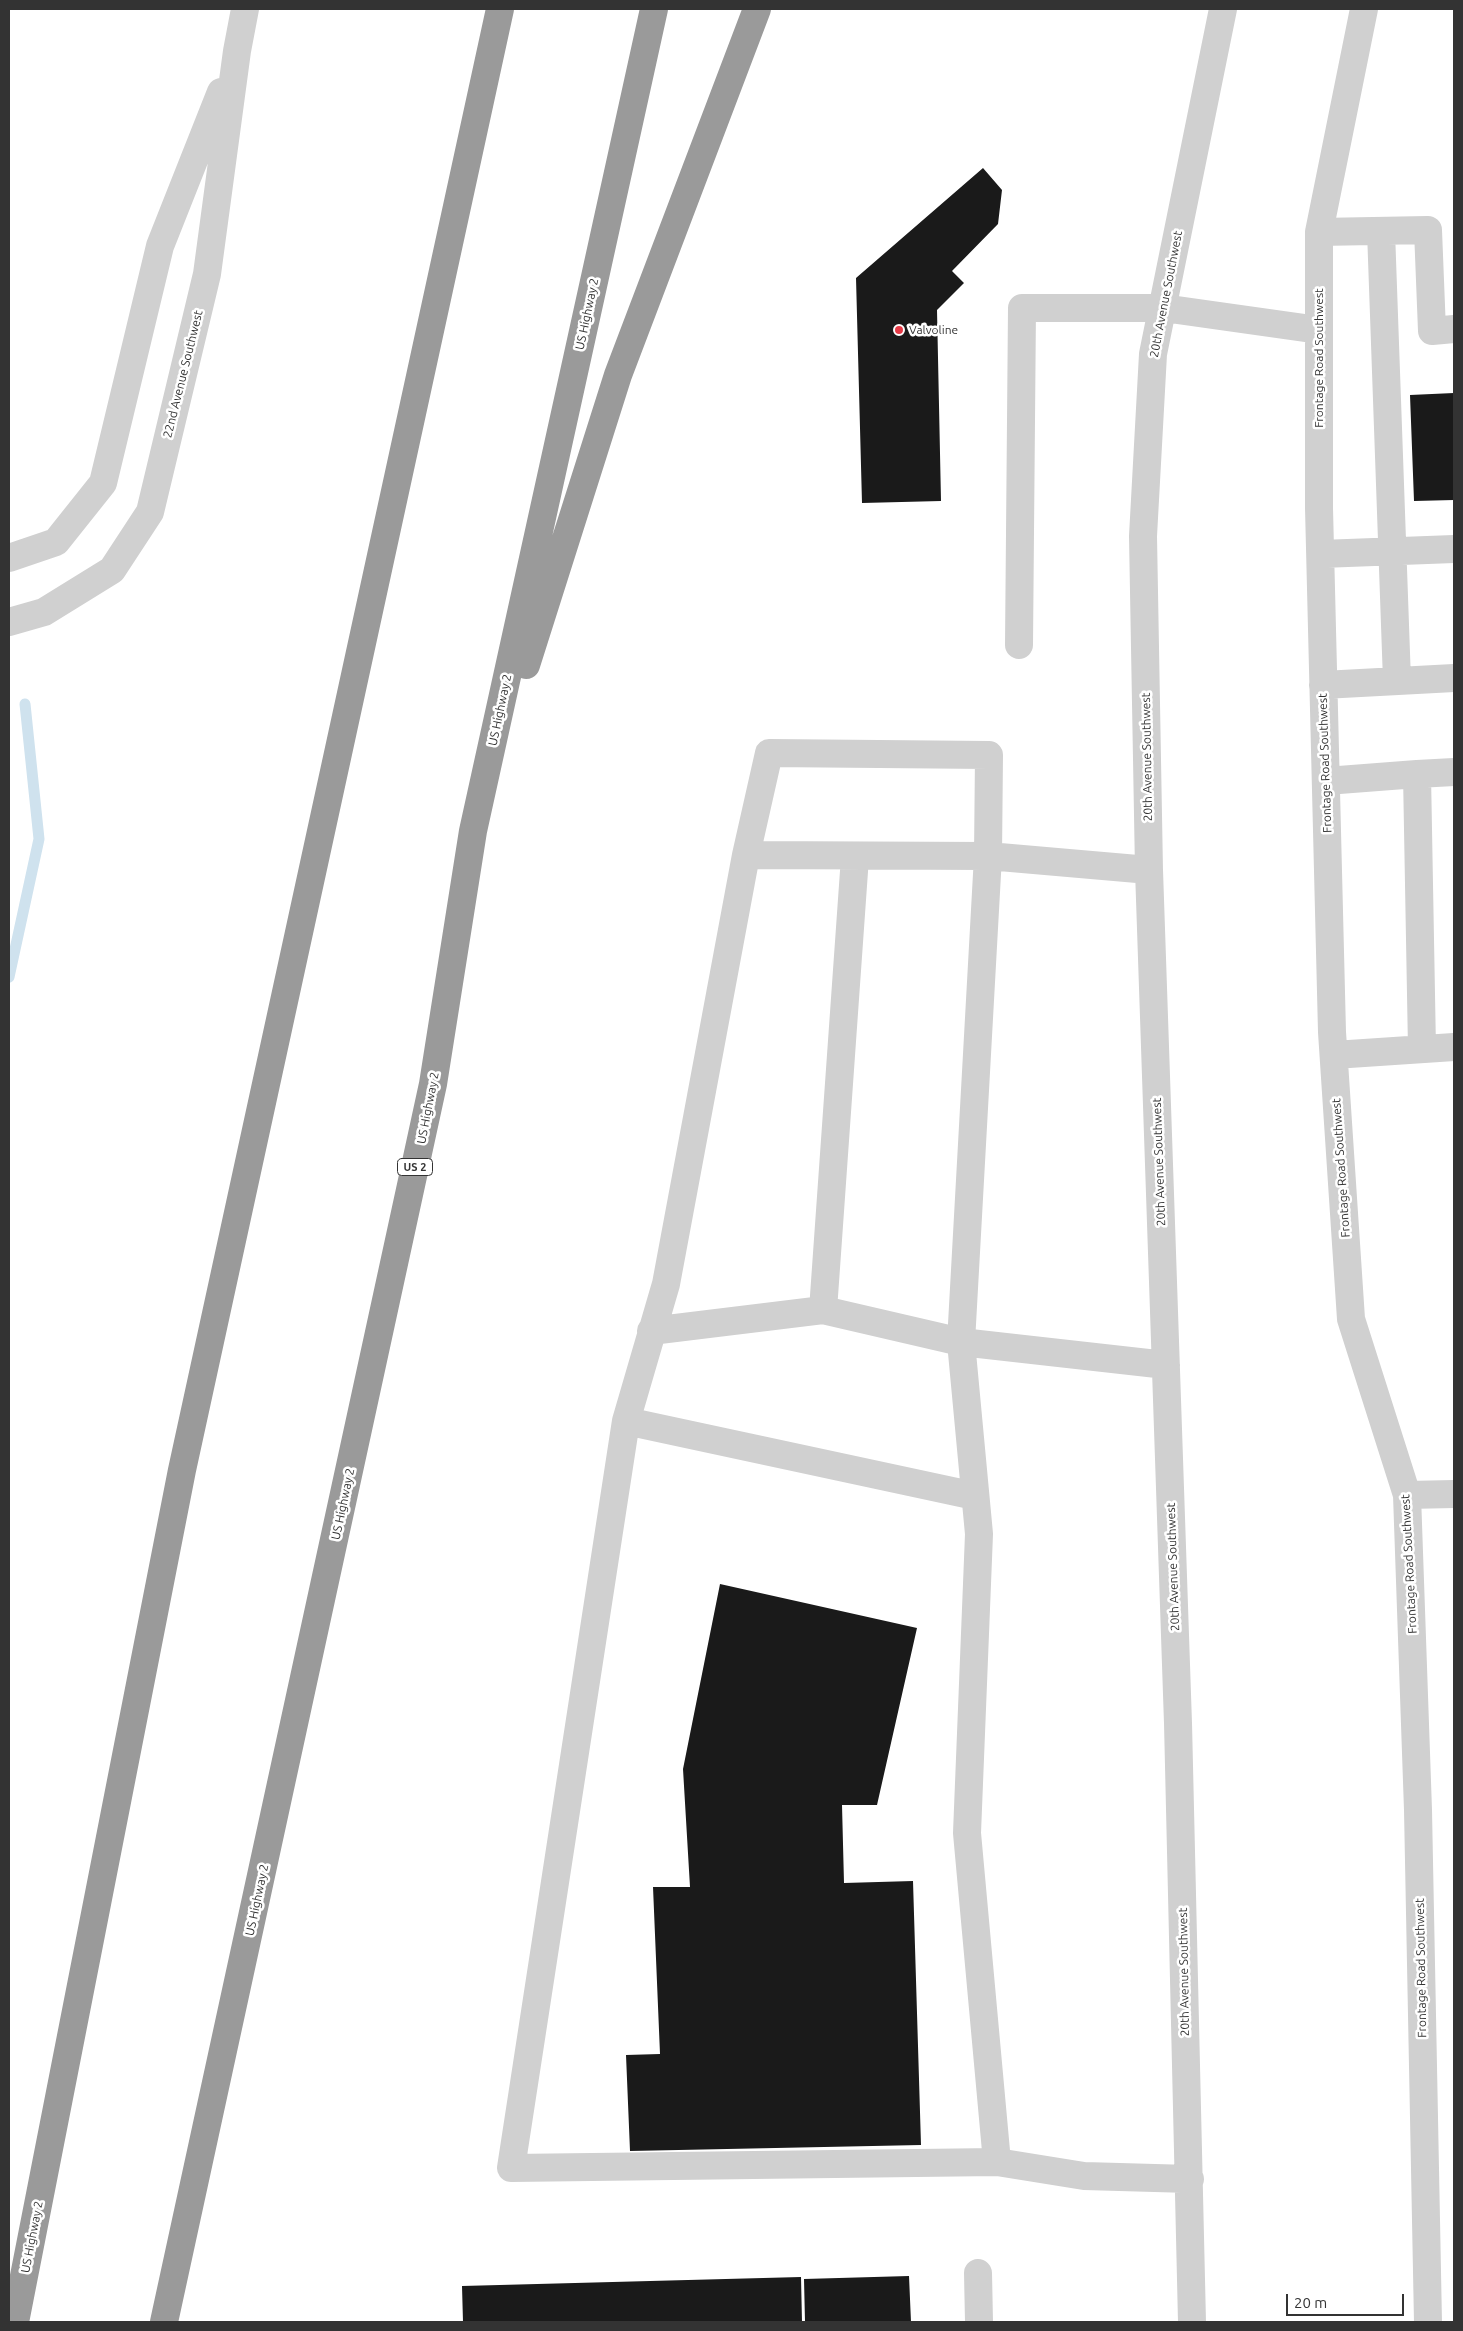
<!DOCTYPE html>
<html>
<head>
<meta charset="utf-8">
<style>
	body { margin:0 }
	#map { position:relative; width:1463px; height:2331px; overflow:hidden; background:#fff; font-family:Ubuntu,sans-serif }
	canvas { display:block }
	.frame { position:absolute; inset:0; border:10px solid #333; pointer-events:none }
	.scale { position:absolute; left:1286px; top:2294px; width:118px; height:22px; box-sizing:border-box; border:2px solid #333; border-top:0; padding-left:6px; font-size:15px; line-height:18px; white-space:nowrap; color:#333; -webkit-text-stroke:4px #fff; paint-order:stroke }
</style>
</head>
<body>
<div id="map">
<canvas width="1463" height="2331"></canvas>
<div class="frame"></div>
<div class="scale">20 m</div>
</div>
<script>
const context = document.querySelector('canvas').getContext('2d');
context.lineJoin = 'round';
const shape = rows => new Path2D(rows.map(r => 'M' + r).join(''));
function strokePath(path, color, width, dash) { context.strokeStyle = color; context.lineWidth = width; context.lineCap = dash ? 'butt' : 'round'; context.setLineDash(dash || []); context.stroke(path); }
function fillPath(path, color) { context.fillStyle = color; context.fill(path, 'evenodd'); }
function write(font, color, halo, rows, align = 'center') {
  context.font = font + ' Ubuntu,sans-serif'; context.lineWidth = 5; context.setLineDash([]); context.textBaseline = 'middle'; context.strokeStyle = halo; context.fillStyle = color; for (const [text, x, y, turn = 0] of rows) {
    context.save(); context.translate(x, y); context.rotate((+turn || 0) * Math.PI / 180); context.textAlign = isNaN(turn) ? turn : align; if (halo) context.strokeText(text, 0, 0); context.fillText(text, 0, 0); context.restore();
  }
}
strokePath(shape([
	[9,977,39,839,25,704]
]), '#cfe2ee', 11);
fillPath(shape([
	[983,168,1002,190,998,224,952,271,964,283,937,310,941,501,862,503,856,278],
	[1454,393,1454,500,1414,501,1410,395],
	[720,1584,917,1628,877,1805,842,1805,844,1883,913,1881,921,2145,630,2151,626,2055,660,2054,653,1887,690,1887,683,1769],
	[909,2276,911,2322,805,2322,804,2279],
	[801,2277,802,2322,463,2322,462,2286]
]), '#1a1a1a');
strokePath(shape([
	[1364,9,1319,232,1319,508,1332,1032,1351,1319,1407,1495,1418,1810,1428,2322],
	[1381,231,1397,681],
	[1319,232,1428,230,1432,331,1454,329],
	[1321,554,1454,549],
	[9,558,56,542,103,483,160,246,221,92],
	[9,622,44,612,112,570,150,512,207,274,237,51,245,9],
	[1019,645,1022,308,1163,308,1319,330],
	[1323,685,1454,678],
	[1326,781,1417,774],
	[746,855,769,753,989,755,988,856,746,855,666,1284,626,1421,511,2168,997,2162],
	[1149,870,988,856,961,1342,979,1534,967,1833,997,2162,1084,2176,1190,2179],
	[1422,1049,1417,774,1454,772],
	[1334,1055,1454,1047],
	[823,1310,961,1342,1166,1365],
	[651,1331,823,1310,855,857],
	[626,1421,975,1496],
	[1407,1495,1454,1494],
	[978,2273,979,2322],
	[1192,2322,1178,1723,1149,870,1143,536,1153,354,1223,9]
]), '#d0d0d0', 28);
strokePath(shape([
	[526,665,618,375,757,9],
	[15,2322,182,1470,500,9],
	[164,2322,433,1084,473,831,654,9]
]), '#9a9a9a', 28);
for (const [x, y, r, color] of [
	[899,330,5,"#e63946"]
]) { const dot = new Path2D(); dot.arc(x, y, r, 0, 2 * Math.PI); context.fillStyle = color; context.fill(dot); strokePath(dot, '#fff', 2); }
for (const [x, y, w] of [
	[415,1167,35]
]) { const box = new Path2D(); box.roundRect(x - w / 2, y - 8.5, w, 17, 4); context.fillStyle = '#fff'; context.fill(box); strokePath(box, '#333', 1); }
write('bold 11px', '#333', null, [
	["US 2",415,1167]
]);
write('12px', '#333', '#fff', [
	["20th Avenue Southwest",1166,294,-79],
	["US Highway 2",587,314,-78],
	["Frontage Road Southwest",1319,358,-90],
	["22nd Avenue Southwest",183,374,-76],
	["US Highway 2",500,710,-78],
	["20th Avenue Southwest",1147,757,-91],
	["Frontage Road Southwest",1325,763,-92],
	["US Highway 2",428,1108,-79],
	["20th Avenue Southwest",1159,1162,-92],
	["Frontage Road Southwest",1341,1168,-94],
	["US Highway 2",343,1504,-78],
	["Frontage Road Southwest",1409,1564,-93],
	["20th Avenue Southwest",1173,1567,-92],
	["US Highway 2",257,1900,-78],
	["Frontage Road Southwest",1421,1968,-91],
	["20th Avenue Southwest",1184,1972,-91],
	["US Highway 2",32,2237,-79]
]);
write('12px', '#333', '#fff', [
	["Valvoline",909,330]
], 'left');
</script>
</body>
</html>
